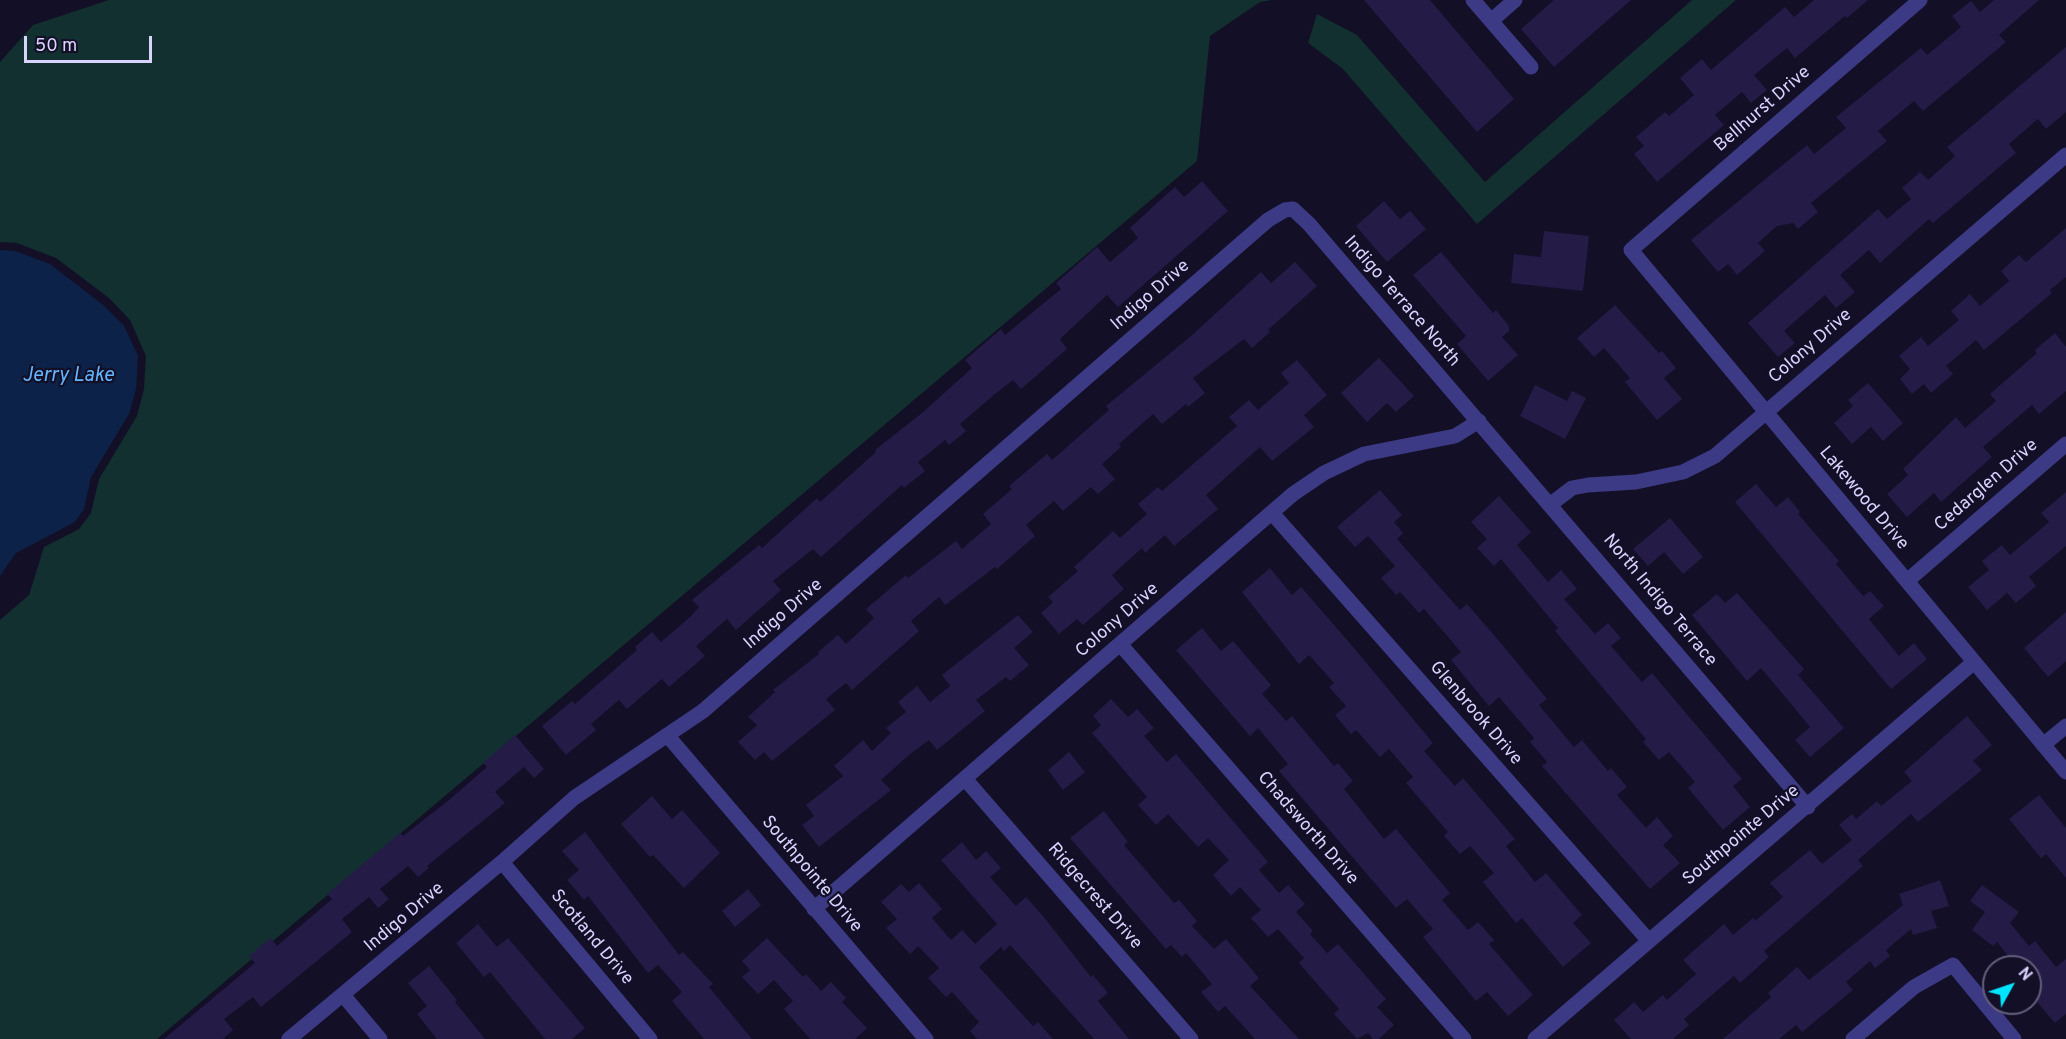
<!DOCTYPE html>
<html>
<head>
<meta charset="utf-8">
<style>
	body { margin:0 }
	#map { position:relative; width:2066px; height:1039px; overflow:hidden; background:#130f26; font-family:Overpass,sans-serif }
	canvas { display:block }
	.north { position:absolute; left:1982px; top:955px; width:60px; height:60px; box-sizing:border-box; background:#130f26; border:2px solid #625e7d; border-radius:50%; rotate:50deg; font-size:16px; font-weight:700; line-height:24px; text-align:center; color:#d9d4ff }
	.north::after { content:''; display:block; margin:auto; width:21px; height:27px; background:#00e5ff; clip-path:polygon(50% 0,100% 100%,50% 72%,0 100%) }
	.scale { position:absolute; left:24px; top:36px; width:128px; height:27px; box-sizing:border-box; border:3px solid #d9d4ff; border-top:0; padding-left:8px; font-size:18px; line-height:21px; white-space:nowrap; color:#d9d4ff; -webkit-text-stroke:4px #130f26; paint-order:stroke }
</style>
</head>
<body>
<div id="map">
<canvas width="2066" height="1039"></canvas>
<div class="north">N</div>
<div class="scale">50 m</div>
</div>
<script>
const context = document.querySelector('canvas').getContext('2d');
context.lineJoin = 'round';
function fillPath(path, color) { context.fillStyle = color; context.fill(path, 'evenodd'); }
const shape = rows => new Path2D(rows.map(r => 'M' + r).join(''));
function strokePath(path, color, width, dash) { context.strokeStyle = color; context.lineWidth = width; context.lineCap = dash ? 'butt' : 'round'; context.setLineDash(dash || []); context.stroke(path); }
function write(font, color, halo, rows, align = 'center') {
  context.font = font + ' Overpass,sans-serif'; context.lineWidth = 4.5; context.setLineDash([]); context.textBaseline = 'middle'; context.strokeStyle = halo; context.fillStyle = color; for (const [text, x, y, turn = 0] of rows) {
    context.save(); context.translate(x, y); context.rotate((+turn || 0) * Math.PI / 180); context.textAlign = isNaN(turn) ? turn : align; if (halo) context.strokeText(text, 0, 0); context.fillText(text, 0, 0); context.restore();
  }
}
fillPath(shape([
	[109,0,1272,0,1260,2,1210,36,1197,161,157,1039,0,1039,0,620,29,595,44,547,79,529,91,513,99,479,137,416,144,389,146,356,130,320,109,298,56,258,17,243,0,242,0,62,33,25],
	[1692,0,1736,0,1477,224,1343,69,1308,43,1317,14,1357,35,1485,182]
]), '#12302f');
fillPath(shape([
	[0,250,15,251,50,264,103,305,124,326,138,356,136,389,129,414,91,477,84,509,75,522,16,553,0,576]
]), '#0c2248');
fillPath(shape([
	[1364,0,1430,0,1514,99,1477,132],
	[1554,0,1631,0,1554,67,1521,29],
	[1814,0,1868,0,1847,18,1845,16,1795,58,1787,48,1754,75,1767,90,1751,103,1742,92,1715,115,1724,125,1657,182,1634,154,1644,146,1636,137,1665,112,1669,116,1694,95,1680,78,1702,59,1711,70,1785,7,1794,17],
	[1994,0,2039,0,1999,35,2006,42,1923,111,1914,101,1878,131,1887,141,1811,203,1818,212,1798,229,1793,223,1777,226,1758,243,1765,251,1737,275,1728,264,1718,272,1691,240,1807,145,1814,154,1846,128,1836,117,1921,48,1927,55,1961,27,1952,16,1971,1,1980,12],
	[2066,47,2066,112,2046,129,2038,119,2009,144,2016,153,1933,223,1929,219,1880,263,1869,250,1840,275,1855,292,1836,308,1825,295,1784,331,1795,343,1778,357,1748,323,1878,209,1887,219,1911,199,1902,188,1920,172,1928,180,1955,156,1947,147],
	[1202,181,1228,211,1118,307,1107,295,1060,339,1067,349,1021,389,1013,380,995,394,960,424,966,431,949,445,945,440,918,462,925,471,904,488,902,485,821,557,813,549,773,581,781,590,736,630,727,619,696,646,705,656,669,687,662,679,627,709,619,700,591,724,596,730,566,755,542,726,572,701,575,704,637,650,635,647,652,632,661,642,691,616,699,607,692,600,759,545,762,548,817,498,820,502,876,452,875,450,922,413,972,368,965,360,1001,329,1005,335,1061,289,1056,283,1097,247,1110,262,1138,238,1130,228,1158,202,1175,187,1184,197],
	[1384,201,1400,219,1410,211,1426,229,1387,262,1356,226],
	[2066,228,2066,277,2050,290,2052,293,1984,350,1976,340,1946,366,1953,374,1931,393,1924,384,1912,394,1900,379,1910,369,1899,356,1921,337,1928,346,1959,320,1951,311,1970,294,1980,306,2009,281,2001,271,2019,255,2026,262],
	[1544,231,1589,236,1583,291,1511,283,1514,254,1541,257],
	[1441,252,1493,313,1496,310,1509,326,1509,331,1502,337,1518,355,1488,381,1457,344,1466,336,1413,275],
	[1295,262,1317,286,1268,330,1270,332,1252,348,1244,339,1193,378,1205,393,1188,407,1186,404,1162,424,1153,414,1119,444,1121,447,1102,464,1115,479,1098,494,1091,487,1063,511,1054,501,1026,525,1035,536,997,569,995,567,945,605,939,597,911,621,919,631,852,690,846,683,826,699,835,710,772,761,764,752,755,760,738,742,757,725,748,717,775,692,773,690,819,654,818,652,838,635,846,644,874,618,866,609,906,575,908,578,956,541,962,549,991,524,983,514,1012,489,1009,486,1047,454,1052,460,1109,410,1106,406,1191,336,1261,272,1271,283],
	[1615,305,1659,353,1662,351,1676,368,1664,378,1682,399,1657,420,1625,382,1630,378,1604,348,1594,357,1577,338],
	[2055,333,2066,347,2066,391,2039,414,2032,405,1983,447,1992,457,1941,502,1934,493,1907,517,1887,494,1908,475,1903,469,1956,417,1965,428,1996,401,1990,394,2037,353,2035,350],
	[1379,358,1414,396,1396,412,1387,403,1367,422,1341,393],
	[1297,360,1327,395,1304,415,1314,427,1272,461,1260,447,1206,495,1218,509,1174,546,1165,535,1145,553,1142,548,1112,575,1124,589,1083,625,1077,619,1059,634,1041,613,1053,602,1048,597,1078,571,1074,567,1113,531,1120,538,1147,514,1138,504,1158,487,1162,491,1237,426,1229,417,1249,400,1258,410,1289,383,1281,373],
	[1868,383,1903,423,1883,441,1871,427,1852,444,1834,423,1853,406,1848,400],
	[1535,385,1567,401,1572,391,1586,398,1565,439,1520,416],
	[1756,484,1776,507,1788,497,1800,512,1798,514,1839,561,1836,564,1863,596,1870,591,1884,606,1869,619,1899,656,1914,643,1927,659,1891,689,1735,502],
	[1380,490,1402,515,1394,522,1403,533,1397,539,1460,610,1467,604,1500,642,1547,699,1539,705,1574,747,1582,740,1608,771,1611,768,1627,787,1617,795,1646,828,1657,817,1673,836,1663,845,1680,863,1650,889,1542,766,1547,762,1530,742,1534,738,1499,697,1489,706,1451,660,1461,652,1424,609,1419,613,1400,592,1396,595,1381,578,1395,566,1368,536,1355,547,1337,527],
	[2066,492,2066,546,2029,577,2036,586,2016,603,2007,593,1987,610,1968,587,1989,570,1982,561,2002,545,2010,555,2049,522,2041,513],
	[1499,496,1531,532,1517,545,1548,582,1561,570,1577,589,1564,599,1595,634,1608,623,1621,638,1611,646,1642,682,1652,673,1742,779,1733,786,1750,807,1723,830,1688,788,1695,782,1669,752,1659,760,1643,742,1646,739,1555,631,1558,628,1501,559,1494,566,1477,548,1487,539,1471,522],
	[1670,518,1703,557,1683,574,1664,552,1648,566,1633,549],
	[1270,568,1292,595,1301,587,1354,648,1433,743,1424,751,1455,786,1463,778,1515,839,1506,846,1535,882,1546,873,1582,915,1573,923,1591,943,1563,967,1522,918,1516,923,1483,882,1494,873,1470,846,1460,854,1444,836,1448,832,1406,783,1413,777,1389,749,1380,757,1356,730,1351,734,1335,715,1346,706,1329,687,1334,683,1309,655,1299,664,1242,592],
	[1737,593,1804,669,1798,675,1844,728,1810,757,1795,740,1810,727,1792,705,1761,668,1747,681,1692,615,1717,594,1725,603],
	[2066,612,2066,661,2048,677,2024,648],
	[1018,615,1033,632,1014,648,1029,665,1010,681,1006,677,976,700,985,711,937,750,929,740,909,755,881,780,891,790,819,847,802,825,814,816,806,805,843,776,834,766,863,740,872,751,891,733,886,728,906,712,898,702,917,686,930,702,950,686,942,675],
	[1202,628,1221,651,1233,641,1271,685,1262,694,1286,721,1292,716,1334,766,1338,763,1353,781,1344,789,1384,839,1396,829,1450,893,1442,900,1468,930,1478,922,1494,940,1489,944,1533,995,1508,1016,1487,992,1476,1001,1423,937,1433,929,1407,899,1396,908,1279,771,1288,764,1258,728,1250,736,1176,650],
	[1111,699,1128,717,1137,709,1154,728,1144,736,1167,762,1176,754,1268,862,1259,870,1279,893,1288,885,1305,904,1296,912,1313,931,1310,934,1327,953,1338,944,1386,999,1377,1007,1394,1025,1379,1039,1373,1039,1368,1033,1357,1039,1334,1014,1339,1009,1299,963,1304,958,1278,929,1268,937,1251,918,1261,910,1240,887,1231,896,1213,875,1229,860,1208,838,1198,847,1168,814,1156,825,1138,805,1147,797,1092,733,1101,725,1093,716],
	[1967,716,1992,745,1973,761,1982,770,1918,822,1911,814,1858,860,1863,866,1764,951,1769,957,1740,983,1734,976,1684,1019,1689,1025,1673,1039,1631,1039,1614,1020,1634,1002,1643,1012,1663,995,1667,1000,1696,974,1683,960,1724,924,1733,935,1753,918,1755,921,1783,897,1770,883,1810,850,1822,864,1852,840,1839,825,1852,814,1856,819,1877,801,1881,806,1912,781,1904,772],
	[515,735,544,769,534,778,524,767,495,792,505,803,427,866,429,868,418,877,408,866,380,889,389,899,378,908,369,897,342,919,352,932,261,1007,253,997,224,1019,233,1030,223,1039,164,1039,255,963,249,956,270,938,277,946,332,899,327,894,400,833,403,836,449,800,487,767,483,763],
	[1069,752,1085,772,1063,790,1048,770],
	[2039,795,2066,828,2066,878,2046,854,2041,858,2009,819],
	[652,796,672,819,682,810,720,853,684,888,653,855,650,857,621,824],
	[1104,811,1128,842,1124,845,1174,903,1179,900,1197,921,1192,926,1214,949,1226,939,1259,978,1250,986,1299,1039,1255,1039,1225,1006,1218,1012,1201,992,1212,984,1186,953,1182,957,1171,945,1166,949,1070,838],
	[585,832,679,955,683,952,713,984,709,987,752,1039,704,1039,672,1001,682,992,658,965,648,973,588,896,584,900,567,880,579,870,562,851],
	[962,842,976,860,986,851,1001,868,990,877,1016,906,1026,897,1043,916,1091,977,1093,975,1108,993,1098,1001,1129,1039,1094,1039,1010,945,1004,951,1001,947,979,967,1033,1026,1038,1022,1053,1039,977,1039,970,1031,979,1022,952,992,946,997,928,978,939,968,918,946,910,954,886,928,897,919,881,902,901,884,909,892,919,883,942,909,932,918,951,940,962,930,975,944,997,924,941,860],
	[1940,880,1949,906,1931,911,1937,928,1913,935,1911,929,1886,950,1890,956,1875,968,1870,961,1846,982,1853,990,1802,1032,1796,1025,1779,1039,1723,1039,1771,997,1768,993,1797,967,1809,980,1903,905,1899,894],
	[1982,885,2019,912,2010,923,2029,946,2035,941,2056,967,2066,959,2066,1014,2055,1023,2030,994,2030,967,2017,967,1997,942,1993,946,1972,930,1985,912,1970,901],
	[748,889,761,905,735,927,722,911],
	[478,924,497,947,508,938,585,1028,572,1039,545,1039,490,972,484,977,456,943],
	[767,938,803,977,806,974,821,991,831,982,846,998,842,1002,867,1028,855,1039,810,1039,784,1009,793,1001,774,980,758,994,742,977,750,970,742,961],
	[429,966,457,1000,455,1002,485,1039,437,1039,417,1014,427,1006,408,983]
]), '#241b47');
strokePath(shape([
	[1473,0,1531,67],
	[1920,0,1631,250,2066,772],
	[1491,21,1515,0],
	[1551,504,1572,488,1588,485,1636,482,1683,472,1715,456,2066,155],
	[1272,513,1649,941],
	[1907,581,2066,444],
	[1120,644,1464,1039],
	[667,735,926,1039],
	[2043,745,2066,726],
	[966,780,1191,1039],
	[502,862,650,1039],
	[814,909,1293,494,1324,473,1364,454,1455,436,1479,421],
	[343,995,380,1039],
	[289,1039,502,862,574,798,703,711,1268,220,1285,210,1293,209,1309,224,1808,807],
	[1535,1039,1974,662],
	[1853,1039,1914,987,1953,965,2014,1039]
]), '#3d3a85', 15);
write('18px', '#d9d4ff', '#130f26', [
	["Bellhurst Drive",1763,110,-41],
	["Indigo Drive",1151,296,-41],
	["Indigo Terrace North",1401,302,49],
	["Colony Drive",1811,347,-41],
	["Cedarglen Drive",1987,486,-41],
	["Lakewood Drive",1863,499,50],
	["North Indigo Terrace",1659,601,50],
	["Indigo Drive",784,615,-41],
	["Colony Drive",1118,621,-41],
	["Glenbrook Drive",1475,714,49],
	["Chadsworth Drive",1307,829,49],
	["Southpointe Drive",1742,836,-40],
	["Southpointe Drive",811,875,50],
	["Ridgecrest Drive",1094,897,49],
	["Indigo Drive",405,918,-40],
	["Scotland Drive",591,938,50]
]);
write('italic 20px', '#62b6ff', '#130f26', [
	["Jerry Lake",68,377]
]);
</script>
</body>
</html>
